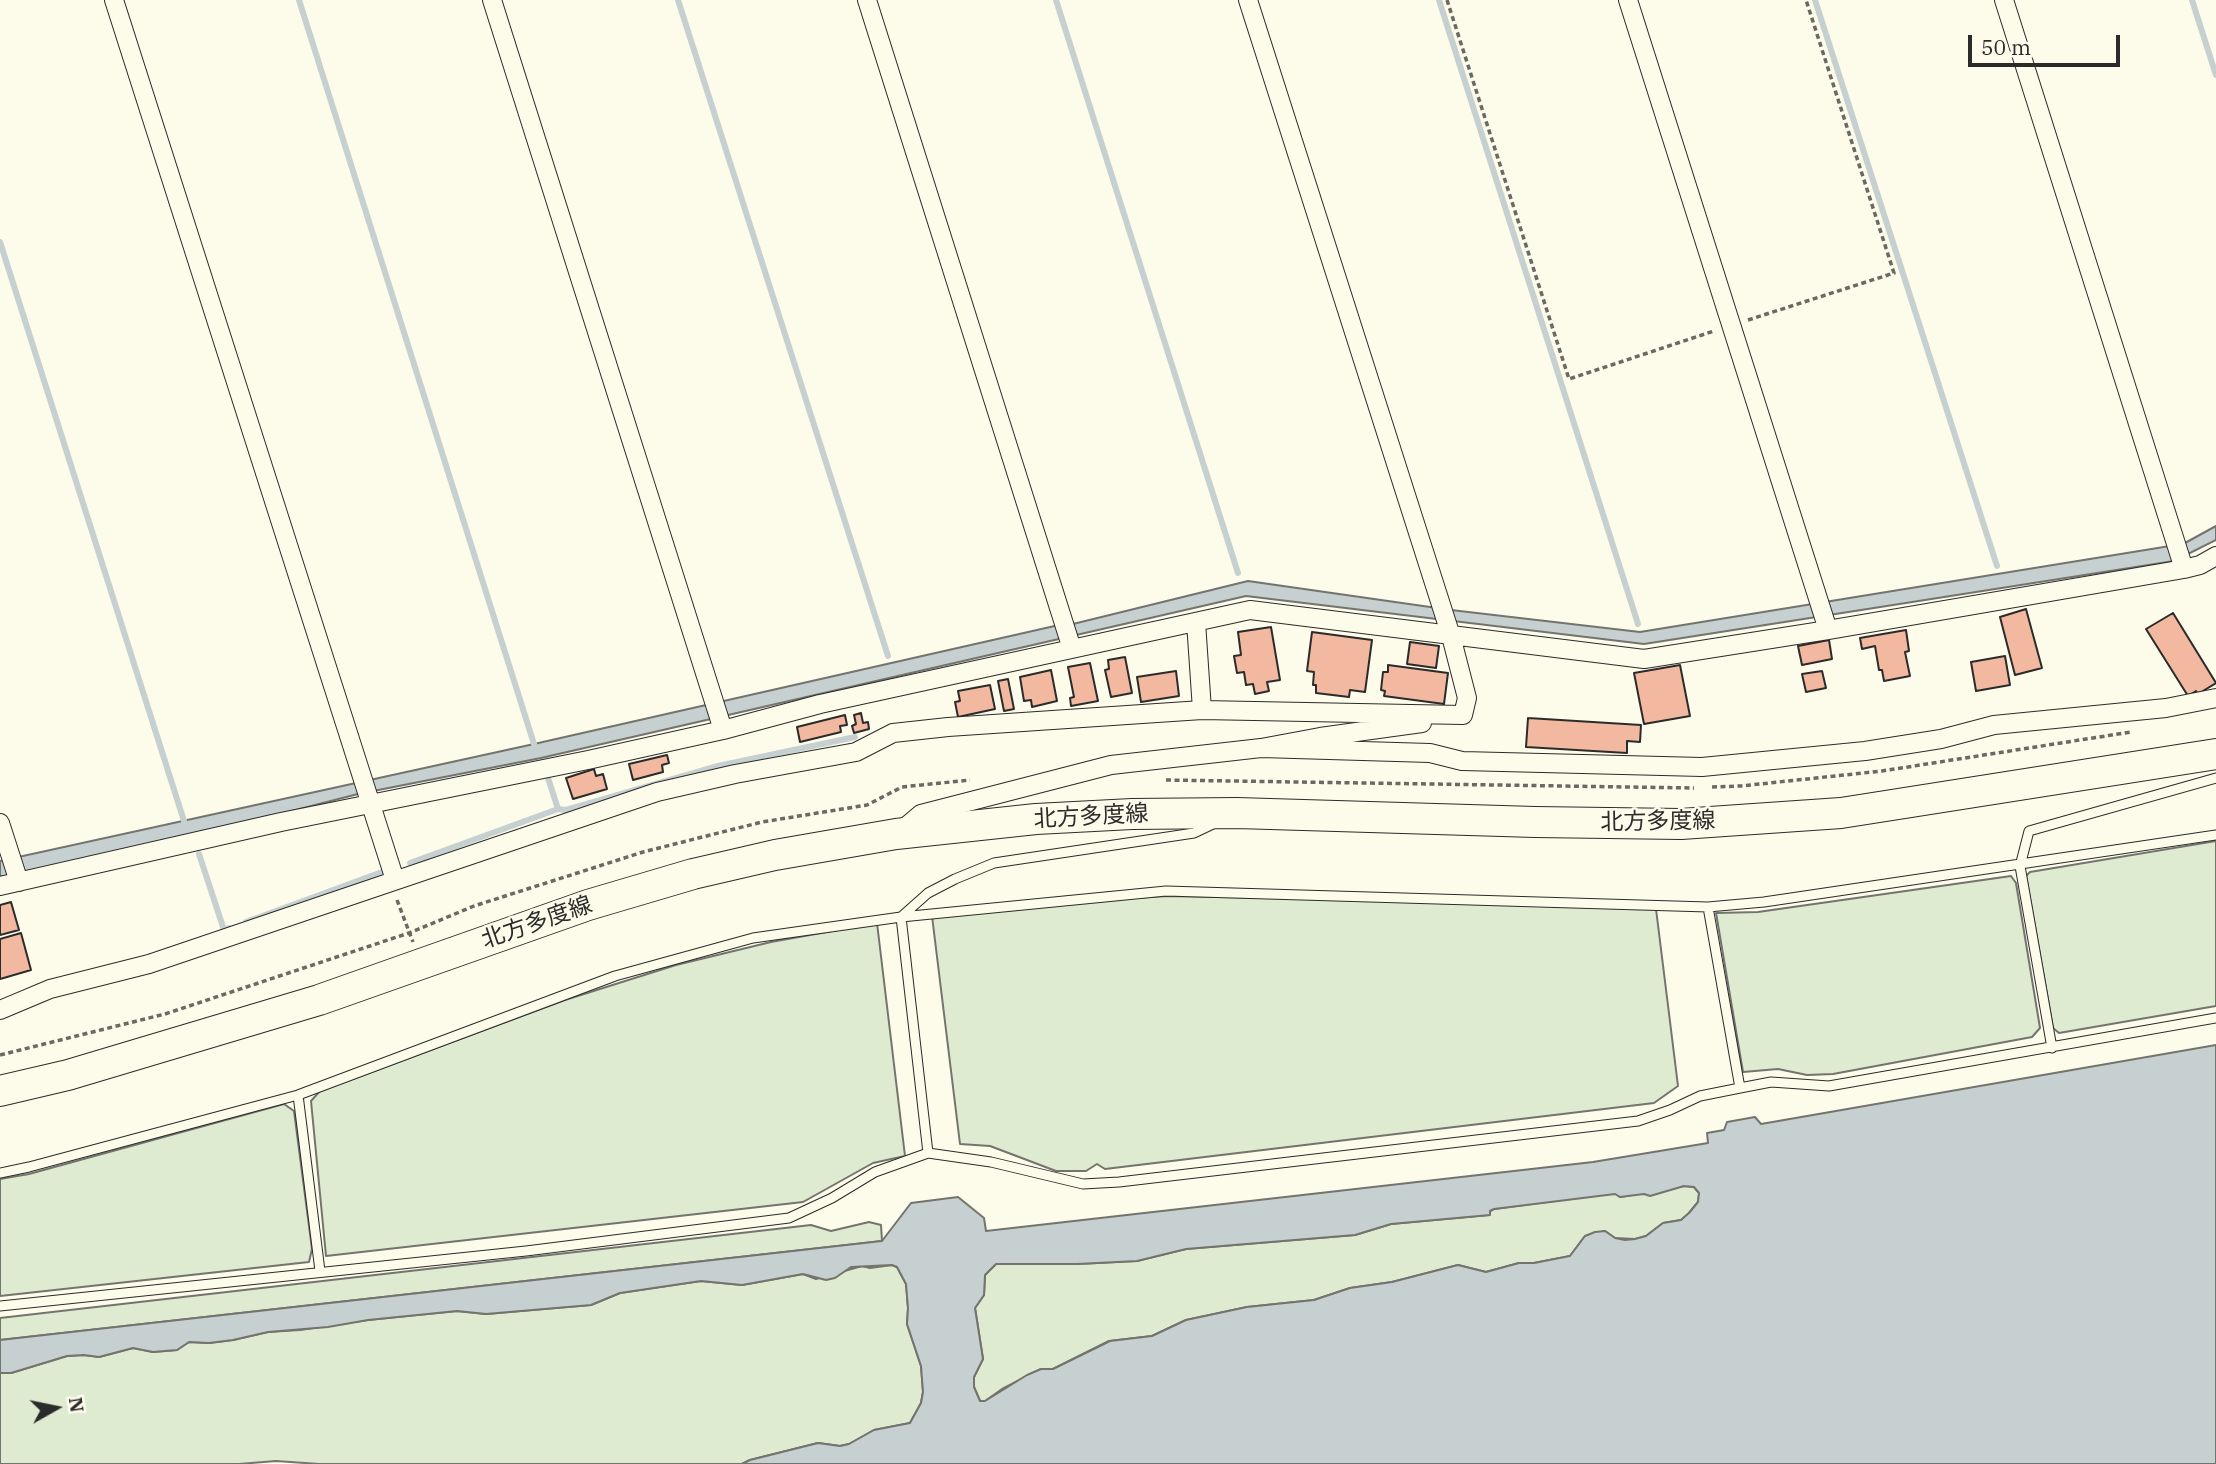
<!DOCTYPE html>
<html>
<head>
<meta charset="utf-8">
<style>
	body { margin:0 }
	#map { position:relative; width:2216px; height:1464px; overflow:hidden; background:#fdfbea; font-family:"IBM Plex Serif",serif }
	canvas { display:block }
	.north { position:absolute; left:21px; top:1373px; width:70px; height:70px; -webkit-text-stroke:5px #fdfbea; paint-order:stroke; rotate:81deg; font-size:19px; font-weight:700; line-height:28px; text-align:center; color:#2b2b2b }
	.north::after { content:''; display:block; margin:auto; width:24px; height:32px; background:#2b2b2b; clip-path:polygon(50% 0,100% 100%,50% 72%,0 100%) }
	.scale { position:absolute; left:1968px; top:35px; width:152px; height:32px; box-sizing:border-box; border:4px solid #2b2b2b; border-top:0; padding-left:9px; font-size:21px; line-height:24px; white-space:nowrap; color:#2b2b2b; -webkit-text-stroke:5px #fdfbea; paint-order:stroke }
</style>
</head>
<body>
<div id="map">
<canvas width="2216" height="1464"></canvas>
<div class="north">N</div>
<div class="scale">50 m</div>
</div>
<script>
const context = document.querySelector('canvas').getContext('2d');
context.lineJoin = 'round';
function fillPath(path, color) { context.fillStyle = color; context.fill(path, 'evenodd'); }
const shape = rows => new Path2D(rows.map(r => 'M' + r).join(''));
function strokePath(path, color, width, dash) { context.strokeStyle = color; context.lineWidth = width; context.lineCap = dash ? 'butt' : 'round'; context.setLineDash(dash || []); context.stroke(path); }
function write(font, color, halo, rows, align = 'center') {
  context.font = font + ' "IBM Plex Serif","Noto Sans JP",serif'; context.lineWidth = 5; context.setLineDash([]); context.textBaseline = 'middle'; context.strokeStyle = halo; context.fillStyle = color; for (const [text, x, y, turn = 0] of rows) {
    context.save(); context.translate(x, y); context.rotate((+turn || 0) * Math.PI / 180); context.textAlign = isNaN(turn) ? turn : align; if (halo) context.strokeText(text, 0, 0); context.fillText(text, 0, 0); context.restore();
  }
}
const green = shape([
	[2216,841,2216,1006,2059,1033,2053,1028,2026,876,2030,872,2216,841],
	[2011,876,2016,883,2040,1028,2032,1037,1833,1074,1807,1075,1778,1069,1743,1072,1716,913,1758,912,2011,876],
	[1168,896,1321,899,1656,909,1678,1086,1654,1103,1105,1169,1097,1164,1086,1171,1056,1171,990,1146,960,1144,932,916,1063,902,1168,896],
	[877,923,905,1156,873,1163,803,1202,326,1256,311,1101,320,1091,565,1000,676,965,771,942,877,923],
	[284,1104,294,1111,312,1249,309,1262,0,1296,0,1179,29,1174,284,1104],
	[1684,1186,1694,1187,1699,1193,1698,1202,1689,1213,1681,1220,1663,1223,1646,1236,1635,1239,1615,1238,1605,1231,1585,1236,1570,1256,1534,1263,1519,1263,1486,1272,1458,1265,1392,1282,1350,1288,1314,1300,1247,1307,1186,1320,1152,1336,1109,1341,1053,1369,1041,1369,1002,1389,985,1401,980,1401,974,1387,974,1377,983,1359,975,1308,984,1295,985,1275,996,1264,1077,1264,1137,1261,1186,1249,1355,1235,1391,1224,1489,1215,1490,1211,1494,1209,1615,1193,1620,1197,1684,1186],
	[869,1222,881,1225,882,1241,0,1340,0,1318,811,1225,831,1231,869,1222],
	[892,1265,897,1267,906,1284,908,1308,907,1324,921,1366,923,1392,921,1403,910,1423,874,1430,849,1444,840,1446,818,1443,750,1460,742,1464,319,1464,276,1461,239,1464,0,1464,0,1373,11,1373,67,1356,84,1355,99,1357,133,1348,153,1352,177,1350,189,1342,209,1343,233,1340,268,1332,300,1330,368,1320,457,1311,486,1314,591,1305,620,1293,701,1281,742,1285,803,1274,816,1279,862,1266,870,1268,892,1265]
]);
fillPath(green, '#deebd1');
strokePath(green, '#74746e', 2);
const water = shape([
	[2216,526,2216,540,2174,561,1644,644,1246,596,541,758,358,794,206,833,0,877,0,861,534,744,1059,625,1073,624,1248,581,1451,610,1640,632,2170,546,2185,543,2216,526],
	[2216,1045,2216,1464,742,1464,750,1460,818,1443,840,1446,849,1444,874,1430,910,1423,921,1403,923,1392,921,1366,907,1324,908,1308,906,1284,897,1267,892,1265,851,1267,835,1278,826,1280,803,1274,742,1285,701,1281,620,1293,591,1305,486,1314,457,1311,368,1320,328,1327,268,1332,233,1340,209,1343,189,1342,177,1350,153,1352,133,1348,99,1357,84,1355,67,1356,11,1373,0,1373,0,1340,882,1241,911,1203,958,1197,984,1218,986,1231,1593,1162,1708,1143,1707,1133,1724,1130,1727,1122,1755,1117,1761,1124,2216,1045],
	[1684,1186,1694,1187,1699,1193,1698,1202,1689,1213,1681,1220,1663,1223,1646,1236,1635,1239,1625,1240,1615,1238,1605,1231,1595,1232,1585,1236,1570,1256,1534,1263,1519,1263,1486,1272,1458,1265,1392,1282,1350,1288,1314,1300,1247,1307,1186,1320,1152,1336,1110,1341,1053,1369,1041,1369,1027,1375,985,1401,980,1401,974,1387,974,1377,983,1359,975,1308,984,1295,985,1275,996,1264,1077,1264,1137,1261,1186,1249,1355,1235,1391,1224,1490,1215,1490,1211,1494,1209,1615,1194,1620,1197,1644,1194,1650,1196,1684,1186]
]);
fillPath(water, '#c7d0d0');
strokePath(water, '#74746e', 2);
strokePath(shape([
	[299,0,534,744],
	[678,0,888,656],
	[1056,0,1238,573],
	[1439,0,1638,624],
	[1815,0,1997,566],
	[2192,0,2216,75],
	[0,242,184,821],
	[548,778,558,809,566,810,718,766,855,737],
	[199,854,224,930,229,928],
	[410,863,558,809],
	[246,922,382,872]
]), '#c7d0d0', 6);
const building = shape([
	[2026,609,2042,668,2015,675,2000,617,2026,609],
	[2173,613,2216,683,2198,694,2196,691,2188,696,2146,629,2173,613],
	[1271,627,1280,680,1267,682,1269,691,1255,694,1253,684,1246,685,1244,672,1237,673,1234,656,1241,655,1238,632,1271,627],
	[1906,630,1909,651,1905,652,1910,676,1884,681,1882,670,1879,670,1875,646,1862,649,1860,638,1906,630],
	[1312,632,1372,640,1365,692,1350,690,1349,697,1316,693,1316,685,1313,685,1314,672,1307,671,1312,632],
	[1829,640,1832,659,1802,665,1798,646,1829,640],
	[1410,642,1439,646,1436,668,1407,664,1410,642],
	[2005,656,2010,685,1976,691,1971,662,2005,656],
	[1125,657,1132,693,1111,697,1105,670,1109,669,1108,660,1125,657],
	[1090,663,1098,701,1071,706,1070,698,1074,697,1068,667,1090,663],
	[1388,665,1448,673,1444,704,1384,696,1385,691,1381,690,1383,672,1388,672,1388,665],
	[1680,665,1690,716,1644,724,1634,673,1680,665],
	[1051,670,1057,701,1032,707,1031,700,1024,701,1020,677,1051,670],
	[1176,671,1179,696,1141,702,1137,677,1176,671],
	[1822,671,1826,688,1806,692,1802,674,1822,671],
	[1008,679,1014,709,1004,711,998,681,1008,679],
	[990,685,995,709,958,717,955,702,960,701,958,691,990,685],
	[861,713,863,723,868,722,869,729,854,733,852,726,856,724,854,715,861,713],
	[845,715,847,725,840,726,841,732,800,742,797,727,845,715],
	[1528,718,1641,725,1640,742,1627,741,1627,753,1526,747,1528,718],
	[667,755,669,763,662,765,663,772,633,780,629,764,667,755],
	[594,769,596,776,603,774,607,789,573,799,566,778,594,769],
	[11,902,19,930,0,935,0,905,11,902],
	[21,933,31,970,0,979,0,939,21,933]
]);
fillPath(building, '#f2b8a0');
strokePath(building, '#2b2b2b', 2);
const lane = shape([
	[1708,907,1740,1088],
	[2052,1048,2020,866,2029,831,2216,778],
	[298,1095,320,1271],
	[928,1153,901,917,928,893,955,879,994,863,1194,833,1213,824],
	[0,1173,29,1167,298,1095,615,976,753,938,901,917,1166,891,1708,907,1764,902,2216,835],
	[0,1306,526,1251,789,1218,832,1198,875,1172,928,1153,991,1162,1083,1184,1119,1182,1638,1121,1670,1110,1700,1096,1740,1088,1771,1082,1829,1086,2216,1018]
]);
const street = shape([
	[114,0,395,880],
	[492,0,723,730],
	[867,0,1072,649],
	[1628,0,1828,630],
	[2004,0,2184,569],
	[1196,622,1202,710],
	[1261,748,1430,753,1462,761,1702,767,1865,751,1941,739,1994,725,2166,708,2216,698],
	[0,823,19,882],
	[902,830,921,814,1111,765,1261,748,1320,737,1422,723],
	[0,886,281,822,588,760,723,730,820,704,1250,610,1644,659,1828,630,2184,569,2200,565,2216,556],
	[0,1010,50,989,149,964,657,792,735,774,856,752,893,733,948,727,1202,710,1463,715,1467,698,1451,636,1248,0]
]);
const primary = shape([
	[0,1091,68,1075,319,1000,588,905,693,874,775,855,896,834,1036,819,1132,814,1237,813,1535,822,1681,824,1841,813,2216,754]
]);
strokePath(lane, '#2b2b2b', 11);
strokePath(street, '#2b2b2b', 20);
strokePath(primary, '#2b2b2b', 32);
strokePath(shape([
	[1447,0,1569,379,1714,331],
	[1748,320,1894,273,1806,0],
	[1166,780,1694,788],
	[1712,787,1741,786,1882,771,2131,732],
	[397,900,413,942],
	[0,1055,165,1014,409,933,474,906,643,852,762,822,867,805,902,787,970,780]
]), '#6a6964', 3.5, [5, 3.5]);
strokePath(lane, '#fdfbea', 9);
strokePath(street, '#fdfbea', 18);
strokePath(primary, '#fdfbea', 30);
write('23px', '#2b2b2b', '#fdfbea', [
	["北方多度線",1091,817,-3],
	["北方多度線",1658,822,-1],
	["北方多度線",537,923,-19]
]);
</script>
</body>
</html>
